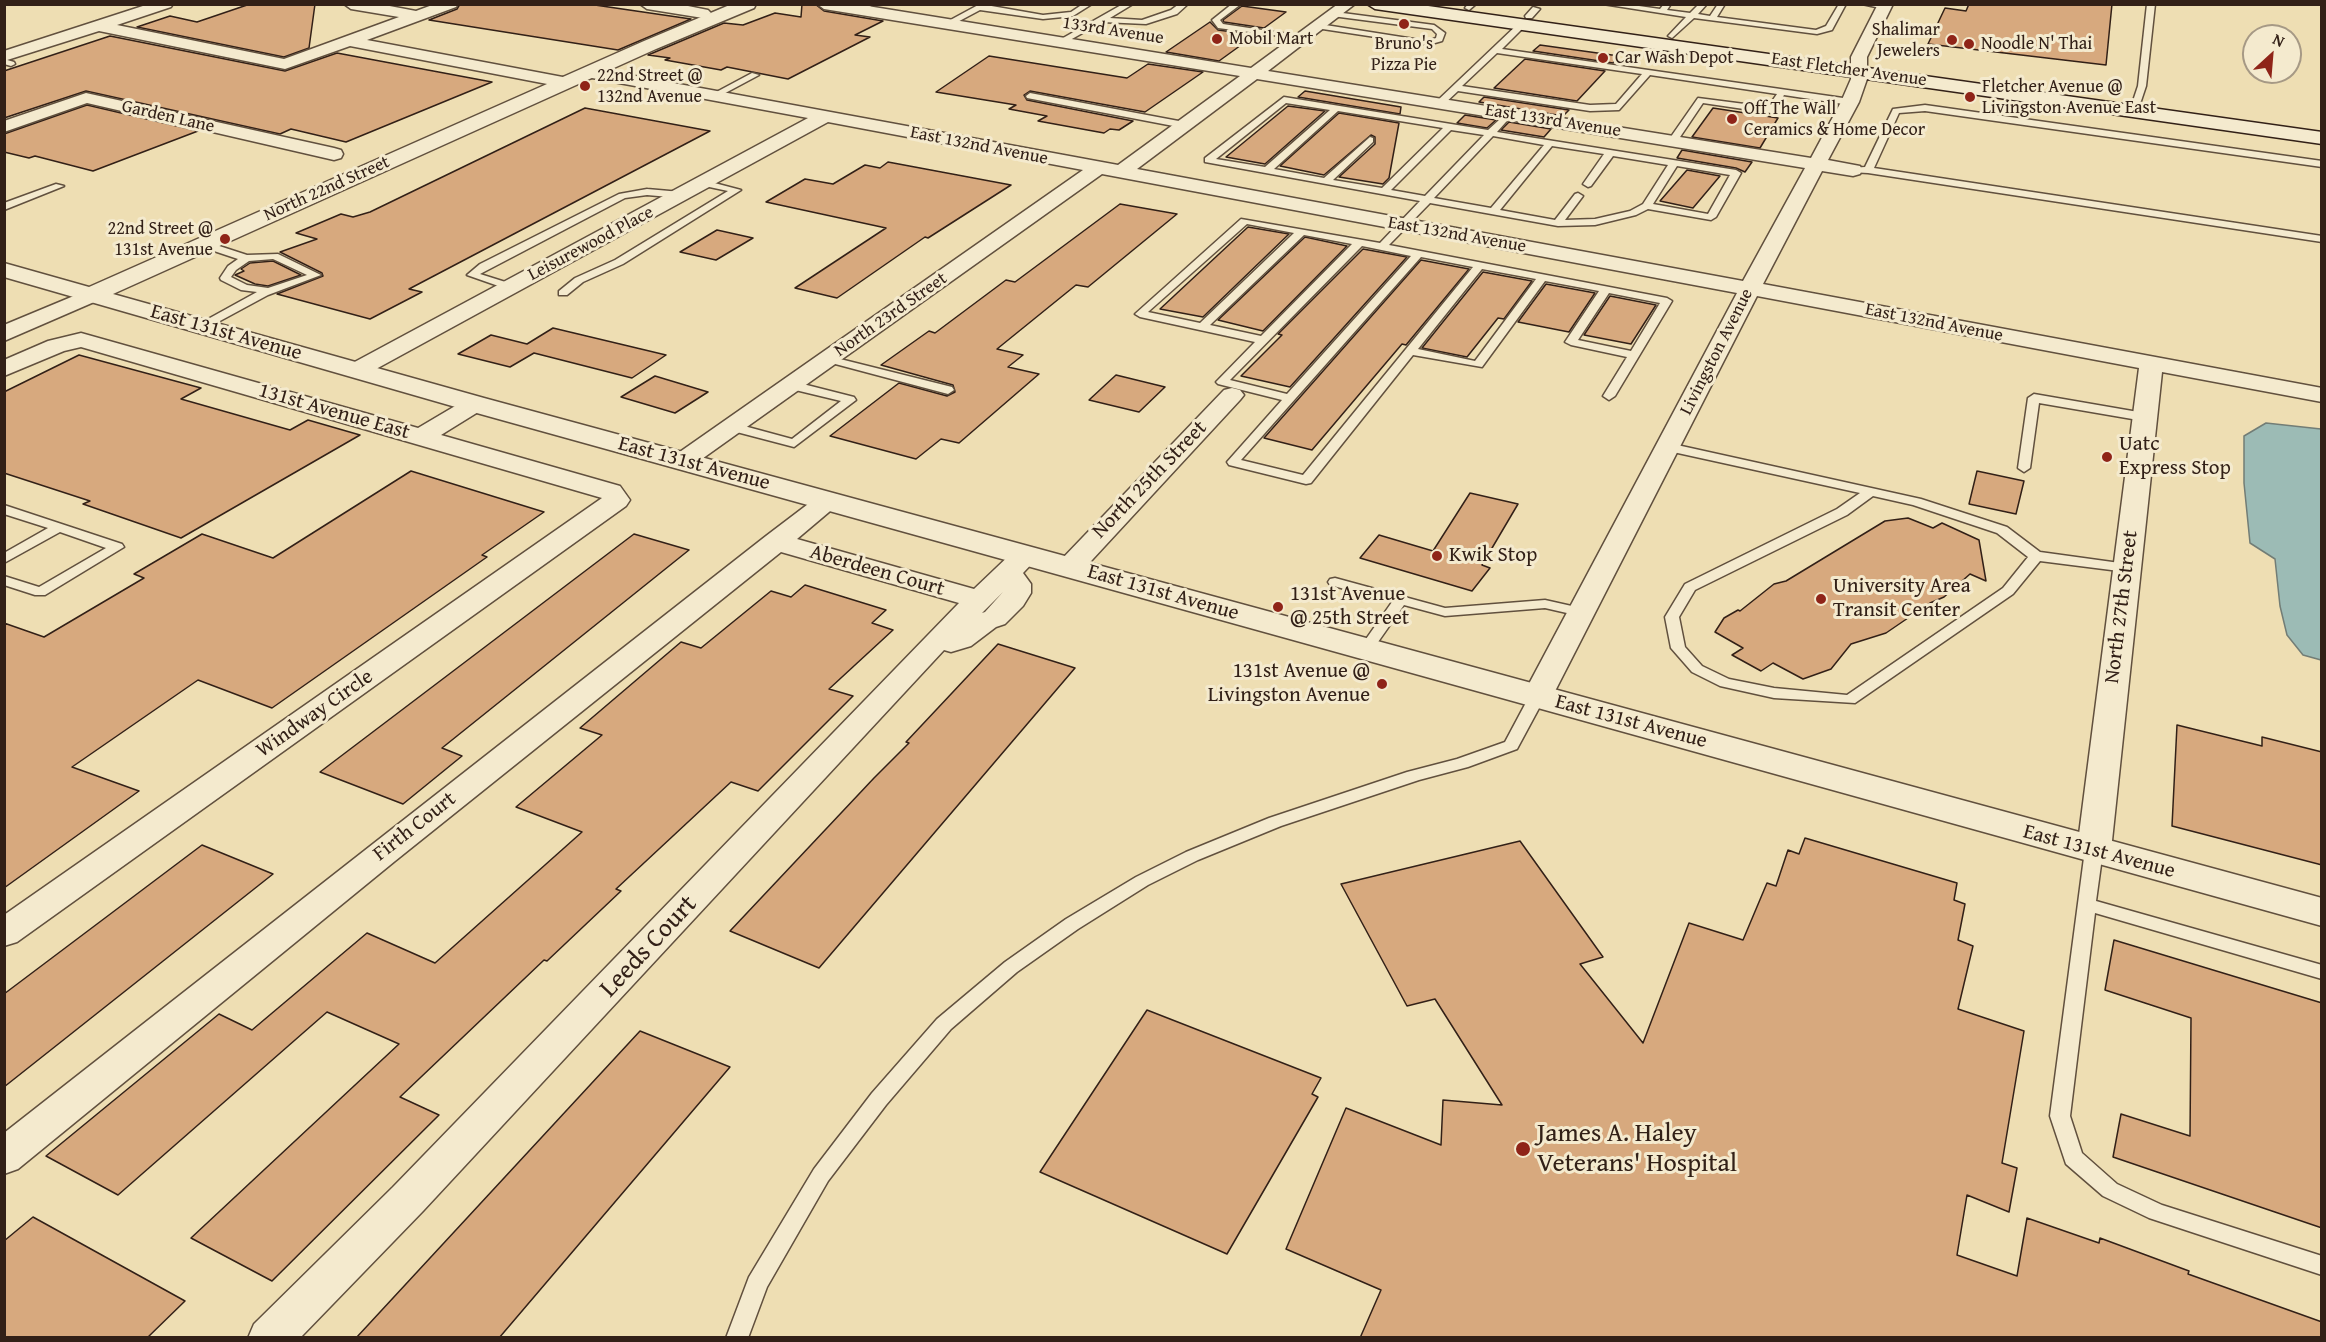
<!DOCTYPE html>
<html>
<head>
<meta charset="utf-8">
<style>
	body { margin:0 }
	#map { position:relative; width:2326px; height:1342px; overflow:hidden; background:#eedeb3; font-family:"Gentium Book Plus",serif }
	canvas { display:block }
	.frame { position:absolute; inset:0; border:6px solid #322017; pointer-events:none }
	.north { position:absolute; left:2242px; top:24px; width:60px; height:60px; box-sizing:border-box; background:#f4eace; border:2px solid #a69985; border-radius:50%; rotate:26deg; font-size:16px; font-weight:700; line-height:24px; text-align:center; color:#322017 }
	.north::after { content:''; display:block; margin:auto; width:21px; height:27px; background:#8f2418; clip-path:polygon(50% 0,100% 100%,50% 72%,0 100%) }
</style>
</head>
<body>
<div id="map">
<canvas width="2326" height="1342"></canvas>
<div class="frame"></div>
<div class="north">N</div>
</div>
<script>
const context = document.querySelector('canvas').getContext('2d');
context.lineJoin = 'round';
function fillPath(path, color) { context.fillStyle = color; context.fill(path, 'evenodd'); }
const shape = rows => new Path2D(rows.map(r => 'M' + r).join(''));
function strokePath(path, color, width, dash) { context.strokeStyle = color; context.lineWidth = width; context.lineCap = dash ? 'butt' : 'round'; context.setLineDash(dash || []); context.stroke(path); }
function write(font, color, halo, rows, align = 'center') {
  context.font = font + ' "Gentium Book Plus",serif'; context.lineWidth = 6; context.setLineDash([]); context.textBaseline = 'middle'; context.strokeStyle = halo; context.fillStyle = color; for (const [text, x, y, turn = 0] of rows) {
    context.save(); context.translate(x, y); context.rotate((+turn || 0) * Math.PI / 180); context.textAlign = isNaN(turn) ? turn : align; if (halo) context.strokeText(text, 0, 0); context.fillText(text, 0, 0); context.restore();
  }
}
const water = shape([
	[2266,423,2321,429,2321,660,2303,655,2287,635,2280,606,2275,559,2250,543,2244,483,2244,436,2266,423]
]);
fillPath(water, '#9cbbb5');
strokePath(water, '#727d76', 1.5);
const building = shape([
	[250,4,315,4,309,48,284,57,137,27,170,16,197,22,250,4],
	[460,4,588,4,691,19,618,50,429,20,457,9,460,4],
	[802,4,815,4,824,11,883,21,855,35,870,37,788,79,727,67,721,70,665,60,670,58,648,55,724,23,743,25,775,13,801,17,802,4],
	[1969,4,2112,4,2106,65,1928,44,1945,8,1966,11,1969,4],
	[1242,6,1286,12,1264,28,1224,22,1223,20,1242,6],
	[1210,22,1218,30,1255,35,1219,61,1166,52,1210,22],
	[110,36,285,71,337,53,492,82,346,142,291,129,280,134,86,91,4,118,4,71,110,36],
	[1540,45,1619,56,1613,63,1533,51,1540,45],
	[989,56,1127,78,1148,64,1203,72,1145,112,1030,91,1024,95,1027,100,1133,121,1119,130,1110,129,1104,133,1038,121,1047,116,1009,109,1016,105,936,92,989,56],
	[1525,59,1605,71,1577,101,1494,88,1525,59],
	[1305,91,1401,107,1400,114,1298,97,1305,91],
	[1484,97,1569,110,1563,116,1479,102,1484,97],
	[87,105,198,131,93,171,35,156,29,158,4,152,4,134,87,105],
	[1288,106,1325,111,1265,164,1226,157,1288,106],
	[585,108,710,131,409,289,422,292,370,319,277,294,323,276,322,273,280,252,317,239,296,233,341,214,353,217,370,212,585,108],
	[1713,108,1778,118,1760,148,1692,137,1713,108],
	[1339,113,1399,123,1389,178,1383,184,1339,177,1375,144,1375,137,1371,135,1324,175,1280,166,1339,113],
	[1465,115,1496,120,1487,128,1457,123,1465,115],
	[1509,122,1551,129,1544,137,1501,130,1509,122],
	[1682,150,1752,162,1745,172,1736,168,1677,158,1682,150],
	[888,162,1011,185,928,238,925,237,837,298,795,288,886,228,766,202,805,179,833,184,865,165,880,168,888,162],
	[1687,170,1720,176,1693,208,1660,201,1687,170],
	[1120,204,1177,214,1088,287,1076,285,997,349,1023,355,1008,367,1039,374,959,443,941,439,916,459,830,436,899,383,947,396,955,392,953,385,881,365,929,331,935,333,1006,280,1015,282,1120,204],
	[1248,227,1289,234,1203,317,1160,309,1248,227],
	[717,230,753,238,716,260,680,252,717,230],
	[1305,237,1347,246,1263,331,1218,320,1305,237],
	[1363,249,1407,257,1290,387,1241,376,1282,335,1278,334,1363,249],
	[1421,260,1469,269,1406,345,1402,344,1312,450,1264,438,1421,260],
	[273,261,301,275,268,286,255,284,235,275,244,271,241,269,250,263,273,261],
	[1483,272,1532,281,1504,319,1498,318,1467,357,1422,348,1483,272],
	[1546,284,1595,293,1569,332,1518,322,1546,284],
	[1610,296,1656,305,1631,344,1584,335,1610,296],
	[553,328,666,355,632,378,534,353,510,367,458,354,491,335,527,344,553,328],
	[79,355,201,388,181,399,290,430,308,420,360,435,181,538,83,504,90,501,4,473,4,392,79,355],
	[1116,375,1165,387,1139,412,1089,400,1116,375],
	[655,376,708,392,675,413,621,397,655,376],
	[411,471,544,512,482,555,487,557,272,708,198,680,72,767,139,791,4,888,4,623,44,637,144,578,134,574,202,534,273,558,411,471],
	[1977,471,2024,481,2016,514,1969,504,1977,471],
	[1470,493,1518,504,1482,565,1490,568,1472,591,1360,558,1379,535,1433,551,1470,493],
	[1908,518,1933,528,1942,523,1979,540,1986,581,1970,574,1944,597,1930,603,1886,633,1851,644,1831,669,1803,679,1773,663,1761,671,1732,655,1743,648,1715,632,1724,618,1738,610,1740,611,1774,584,1786,581,1885,521,1908,518],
	[634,534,689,550,442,748,462,756,403,804,320,772,634,534],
	[805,585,886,610,872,623,893,630,829,689,853,696,758,791,731,782,616,889,621,891,547,961,544,960,400,1097,439,1115,272,1281,191,1238,399,1044,327,1012,118,1195,46,1156,219,1014,252,1030,367,933,435,963,582,832,516,807,602,735,580,728,681,642,701,648,771,591,791,597,805,585],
	[998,644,1075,668,819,968,730,931,874,778,909,743,906,742,998,644],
	[2177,725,2262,746,2262,737,2322,752,2322,865,2172,826,2177,725],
	[1805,838,1957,883,1954,900,1965,904,1958,940,1973,946,1958,1009,2024,1031,2002,1163,2017,1168,2009,1212,1967,1195,1957,1255,2017,1276,2027,1218,2099,1243,2100,1238,2189,1271,2188,1274,2322,1322,2322,1338,1360,1338,1381,1290,1286,1249,1346,1108,1441,1145,1443,1100,1502,1105,1435,999,1407,1006,1341,884,1520,841,1603,957,1580,964,1643,1043,1689,923,1743,940,1767,883,1776,886,1788,850,1799,854,1805,838],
	[202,845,273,874,4,1087,4,994,202,845],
	[2114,940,2322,1003,2322,1228,2113,1157,2121,1114,2190,1136,2191,1018,2105,990,2114,940],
	[1147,1010,1321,1078,1312,1094,1318,1097,1227,1254,1040,1172,1147,1010],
	[640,1031,730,1067,499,1338,356,1338,640,1031],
	[33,1217,185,1301,147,1338,4,1338,4,1241,33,1217]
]);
fillPath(building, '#d7a97e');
strokePath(building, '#322017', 1.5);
const service = shape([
	[865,4,876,4,858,12,854,10,865,4],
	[980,4,1043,15,1071,12,1083,4,1092,4,1073,16,1043,19,980,10,950,26,943,24,980,4],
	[1123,4,1133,4,1110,18,1142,20,1171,10,1179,4,1188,4,1177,14,1146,24,1102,22,1063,44,1056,42,1123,4],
	[1232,4,1241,4,1220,20,1223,24,1308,37,1304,39,1218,28,1212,20,1232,4],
	[1468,4,1476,4,1469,10,1465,8,1468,4],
	[1603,4,1625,4,1660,9,1664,4,1671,4,1667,10,1690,13,1699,4,1707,4,1698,14,1710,16,1718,4,1725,4,1717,17,1816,30,1826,26,1839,4,1846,4,1832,30,1817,34,1694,18,1672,38,1668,36,1686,17,1603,4],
	[1862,4,1883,4,1889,7,1885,9,1862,4],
	[2147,4,2155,4,2146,86,2141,101,2137,104,2133,101,2138,86,2147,4],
	[1533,7,1540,9,1532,18,1526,18,1525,16,1533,7],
	[1335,12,1434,25,1445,33,1442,41,1428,45,1316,28,1315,26,1319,24,1427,41,1436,38,1437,34,1432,29,1332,16,1331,14,1335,12],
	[1519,23,1526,25,1502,49,1850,99,1854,102,1850,105,1784,95,1774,112,1771,113,1703,103,1676,143,1673,144,1668,141,1698,98,1768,107,1777,94,1650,75,1619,110,1590,111,1458,91,1443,105,1437,105,1437,101,1519,23],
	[1497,53,1642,74,1616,104,1590,105,1462,86,1497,53],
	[4,59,14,62,15,64,11,66,4,64,4,59],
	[752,73,759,75,716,98,709,96,752,73],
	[1030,93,1184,122,1188,125,1184,128,1027,98,1026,96,1030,93],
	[1284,97,1488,130,1509,111,1513,114,1497,132,1736,170,1741,173,1716,217,1711,220,1648,209,1636,215,1595,225,1558,226,1430,203,1389,245,1667,298,1672,301,1615,396,1609,400,1603,396,1627,357,1571,345,1565,342,1599,291,1545,281,1482,367,1413,355,1311,483,1306,484,1229,465,1227,462,1282,400,1218,384,1216,382,1255,342,1140,317,1135,314,1241,219,1380,243,1420,201,1205,162,1205,158,1284,97],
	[1286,103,1330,110,1265,167,1216,159,1286,103],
	[1338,111,1443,128,1382,188,1333,180,1373,142,1373,138,1370,137,1324,178,1274,169,1338,111],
	[1451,130,1484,135,1425,196,1391,190,1451,130],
	[1493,136,1544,145,1491,208,1434,198,1493,136],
	[1552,146,1604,154,1583,184,1588,187,1591,186,1613,156,1668,165,1643,204,1630,211,1595,219,1565,220,1583,196,1578,193,1575,194,1555,220,1500,210,1552,146],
	[1677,166,1730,175,1708,214,1653,204,1677,166],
	[1247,224,1294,233,1200,323,1148,312,1247,224],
	[1304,235,1352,244,1261,336,1210,325,1304,235],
	[1362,246,1411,256,1287,394,1230,380,1362,246],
	[1421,257,1473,267,1303,475,1241,460,1421,257],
	[1482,269,1536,279,1475,361,1418,349,1482,269],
	[1609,293,1660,303,1631,351,1578,340,1609,293],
	[1925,105,2322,161,2322,167,1925,111,1899,113,1874,168,2322,236,2322,242,1868,173,1850,172,1850,168,1865,167,1893,109,1925,105],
	[703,180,741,190,623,264,583,282,567,295,559,295,559,291,575,278,615,260,728,191,700,185,698,183,703,180],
	[56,184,64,186,4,210,4,203,56,184],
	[647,189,681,192,686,195,681,198,647,195,625,198,480,274,515,285,515,289,507,289,467,275,480,264,619,194,647,189],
	[199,242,207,242,247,255,278,254,321,275,268,295,207,328,199,328,199,324,257,292,241,290,221,280,220,278,228,266,238,259,199,246,199,242],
	[273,259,307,275,268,288,247,285,231,277,236,270,249,261,273,259],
	[828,356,952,387,954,390,948,394,824,361,824,357,828,356],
	[791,381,854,397,856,400,794,447,729,430,729,424,733,423,792,439,841,401,787,388,785,385,791,381],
	[2034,394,2144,413,2150,417,2144,421,2039,403,2030,468,2024,472,2018,468,2028,398,2034,394],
	[1668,443,1921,499,2007,527,2040,552,2127,564,2134,568,2127,572,2040,561,2013,594,1855,703,1774,698,1720,686,1692,672,1671,648,1665,617,1685,584,1837,509,1860,493,1664,450,1662,447,1668,443],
	[1873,496,1913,505,1997,533,2028,557,2003,588,1847,695,1774,688,1729,679,1702,666,1685,647,1679,617,1695,590,1847,515,1873,496],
	[4,505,122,544,124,547,45,595,35,595,4,585,4,576,39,587,106,548,60,532,4,563,4,553,48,528,4,514,4,505],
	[1335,578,1445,608,1545,600,1585,609,1587,612,1580,616,1545,608,1445,616,1404,605,1371,652,1366,653,1359,649,1392,602,1330,585,1328,582,1330,579,1335,578],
	[1537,692,1545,697,1517,749,1468,767,1419,780,1281,826,1198,860,1148,885,1078,929,1017,972,951,1029,886,1105,828,1181,767,1287,748,1338,726,1338,749,1277,814,1169,872,1093,937,1019,1005,962,1066,919,1136,877,1186,852,1269,818,1407,772,1457,759,1505,742,1529,697,1537,692],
	[2094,844,2100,846,2103,850,2096,901,2322,965,2322,979,2095,913,2070,1116,2082,1153,2117,1184,2162,1205,2322,1256,2322,1275,2149,1218,2103,1196,2066,1164,2050,1116,2085,850,2088,846,2094,844]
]);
const minor = shape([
	[149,4,173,4,171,7,117,25,284,59,399,17,351,9,344,4,379,4,416,11,435,4,458,4,456,7,367,40,568,78,576,83,568,88,350,46,285,69,99,31,4,61,4,51,149,4],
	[640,4,678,4,708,10,711,13,703,18,647,9,640,4],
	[817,4,855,4,1251,68,1338,4,1355,4,1268,71,1811,158,1841,102,1851,79,1851,57,1878,4,1893,4,1867,57,1867,79,1859,102,1828,160,1860,166,1862,170,1860,174,1853,176,1822,171,1763,284,2322,388,2322,402,2162,372,2111,850,2106,858,2094,862,2082,858,2077,850,2139,368,1757,296,1552,697,1548,704,1537,706,1526,704,1522,697,1737,293,1102,174,692,466,683,469,674,466,670,461,674,456,1083,170,828,122,365,375,357,377,349,375,345,370,349,365,808,118,592,78,586,77,584,73,586,69,592,68,1118,165,1240,76,824,9,817,4],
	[1257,79,1805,168,1743,281,1137,169,1257,79],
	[86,93,334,148,341,150,343,154,341,158,334,160,87,103,4,132,4,121,86,93],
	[93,288,101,289,104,294,101,299,4,341,4,325,93,288],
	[81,333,418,428,467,399,475,397,483,399,487,404,483,409,441,435,620,486,630,500,626,506,17,942,4,946,4,915,602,498,81,347,64,351,4,376,4,360,48,341,81,333],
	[1232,388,1240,390,1244,395,1240,400,1080,573,1070,575,1060,573,1056,567,1060,561,1224,390,1232,388],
	[829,493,838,495,842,501,797,539,974,589,1016,549,1026,547,1036,549,1040,555,1023,573,1031,584,1031,593,1023,606,1005,624,996,627,971,646,951,652,944,650,423,1211,300,1338,248,1338,254,1324,393,1187,959,603,781,552,395,861,18,1169,4,1174,4,1133,766,536,820,495,829,493],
	[1003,592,985,612,982,613,1003,592]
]);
const tertiary = shape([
	[732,4,756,4,754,8,656,49,113,294,484,398,2322,898,2322,926,466,410,4,277,4,263,89,287,644,41,732,4]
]);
const secondary = shape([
	[1367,4,1414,4,2322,132,2322,144,1375,9,1367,4]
]);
strokePath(service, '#61503e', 3);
strokePath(minor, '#61503e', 3);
strokePath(tertiary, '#61503e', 3);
strokePath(secondary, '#322017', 3);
fillPath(service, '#f4eace');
fillPath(minor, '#f4eace');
fillPath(tertiary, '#f4eace');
fillPath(secondary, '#f4eace');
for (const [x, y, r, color] of [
	[1404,24,6,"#8f2418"],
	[1217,39,6,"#8f2418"],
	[1952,40,6,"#8f2418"],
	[1969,44,6,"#8f2418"],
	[1603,58,6,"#8f2418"],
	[585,86,6,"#8f2418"],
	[1970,97,6,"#8f2418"],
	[1732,119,6,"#8f2418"],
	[225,239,6,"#8f2418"],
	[2107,457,6,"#8f2418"],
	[1437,556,6,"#8f2418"],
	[1821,599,6,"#8f2418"],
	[1278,607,6,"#8f2418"],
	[1382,684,6,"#8f2418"],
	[1523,1149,8,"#8f2418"]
]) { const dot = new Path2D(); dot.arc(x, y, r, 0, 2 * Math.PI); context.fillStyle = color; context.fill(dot); strokePath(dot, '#f4eace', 2); }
write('18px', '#322017', '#f4eace', [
	["Shalimar",1940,30,"right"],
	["Jewelers",1940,51,"right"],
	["Mobil Mart",1229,39],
	["Bruno's",1404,44,"center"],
	["Pizza Pie",1404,65,"center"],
	["Noodle N' Thai",1981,44],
	["Car Wash Depot",1615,58],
	["22nd Street @",597,76],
	["132nd Avenue",597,97],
	["Fletcher Avenue @",1982,87],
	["Livingston Avenue East",1982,108],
	["Off The Wall",1744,109],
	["Ceramics & Home Decor",1744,130],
	["22nd Street @",213,229,"right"],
	["131st Avenue",213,250,"right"]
], 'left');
write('18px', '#322017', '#f4eace', [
	["133rd Avenue",1113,31,9],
	["East Fletcher Avenue",1849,70,8],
	["Garden Lane",168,117,13],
	["East 133rd Avenue",1553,121,9],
	["East 132nd Avenue",979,146,11],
	["North 22nd Street",327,189,-24],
	["East 132nd Avenue",1457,235,10],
	["Leisurewood Place",591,244,-28],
	["North 23rd Street",891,315,-35],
	["East 132nd Avenue",1934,323,11],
	["Livingston Avenue",1717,352,-63]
]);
write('21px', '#322017', '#f4eace', [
	["East 131st Avenue",226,333,16],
	["131st Avenue East",334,412,16],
	["East 131st Avenue",694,464,15],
	["North 25th Street",1150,480,-46],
	["Aberdeen Court",877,571,16],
	["East 131st Avenue",1163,593,16],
	["North 27th Street",2122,607,-83],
	["Windway Circle",315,714,-35],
	["East 131st Avenue",1631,722,15],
	["Firth Court",415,827,-38],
	["East 131st Avenue",2099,852,15]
]);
write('21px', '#322017', '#f4eace', [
	["Uatc",2119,445],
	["Express Stop",2119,469],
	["Kwik Stop",1449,556],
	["University Area",1833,587],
	["Transit Center",1833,611],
	["131st Avenue",1290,595],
	["@ 25th Street",1290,619],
	["131st Avenue @",1370,672,"right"],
	["Livingston Avenue",1370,696,"right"]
], 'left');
write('26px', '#322017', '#f4eace', [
	["Leeds Court",649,947,-47]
]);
write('26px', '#322017', '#f4eace', [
	["James A. Haley",1537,1134],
	["Veterans' Hospital",1537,1164]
], 'left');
</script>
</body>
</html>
